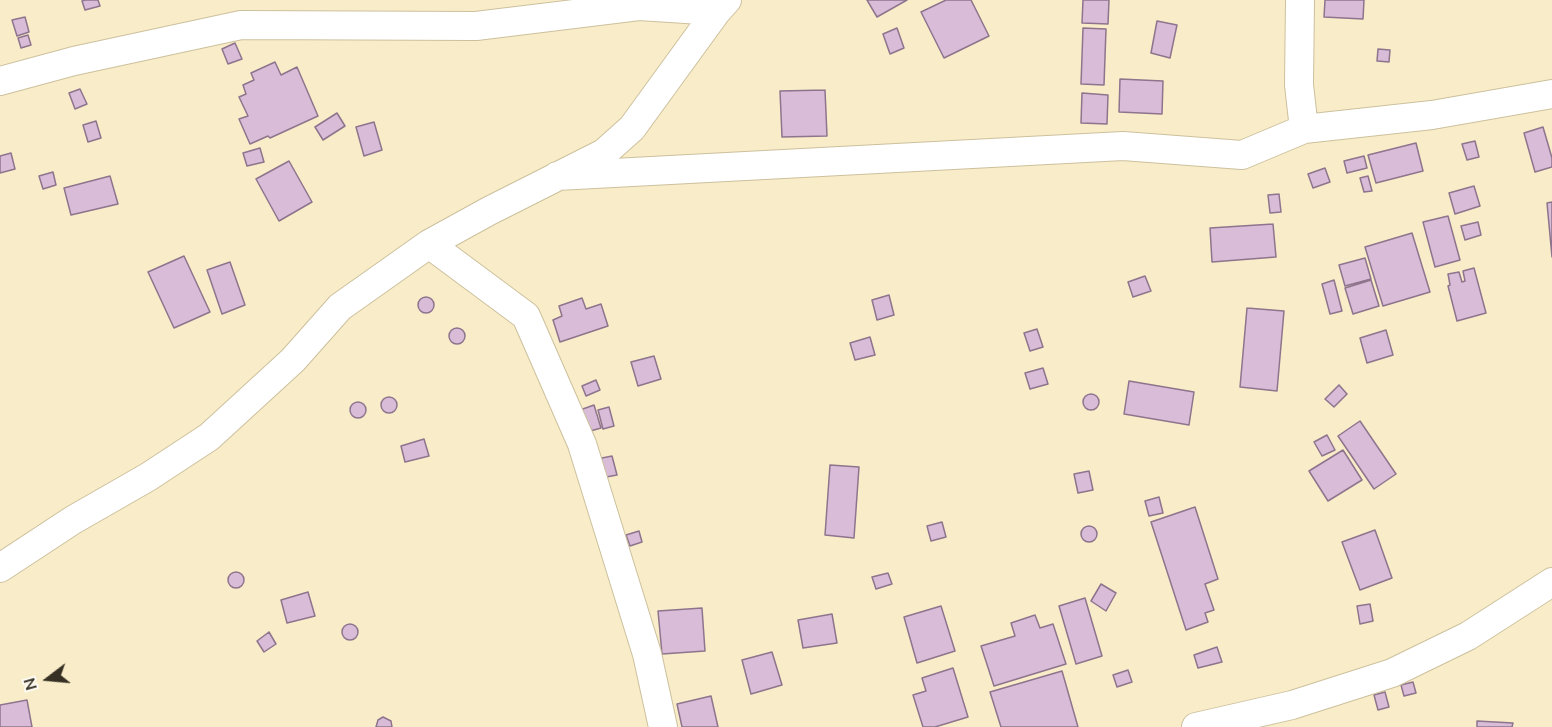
<!DOCTYPE html>
<html>
<head>
<meta charset="utf-8">
<style>
	body { margin:0 }
	#map { position:relative; width:1552px; height:727px; overflow:hidden; background:#f9edc9; font-family:"Nunito Sans",sans-serif }
	canvas { display:block }
	.north { position:absolute; left:18px; top:649px; width:60px; height:60px; -webkit-text-stroke:4px #fdfbf3; paint-order:stroke; rotate:254deg; font-size:16px; font-weight:700; line-height:24px; text-align:center; color:#353023 }
	.north::after { content:''; display:block; margin:auto; width:21px; height:27px; background:#353023; clip-path:polygon(50% 0,100% 100%,50% 72%,0 100%) }
</style>
</head>
<body>
<div id="map">
<canvas width="1552" height="727"></canvas>
<div class="north">N</div>
</div>
<script>
const context = document.querySelector('canvas').getContext('2d');
context.lineJoin = 'round';
function fillPath(path, color) { context.fillStyle = color; context.fill(path, 'evenodd'); }
const shape = rows => new Path2D(rows.map(r => 'M' + r).join(''));
function strokePath(path, color, width, dash) { context.strokeStyle = color; context.lineWidth = width; context.lineCap = dash ? 'butt' : 'round'; context.setLineDash(dash || []); context.stroke(path); }
const building = shape([
	[85,0,98,0,100,6,85,10,82,1,85,0],
	[867,0,907,0,877,17,867,0],
	[946,0,971,0,989,36,944,58,921,12,946,0],
	[1083,0,1109,0,1108,24,1082,23,1083,0],
	[1325,0,1364,0,1363,19,1324,17,1325,0],
	[25,17,29,32,17,36,12,20,25,17],
	[1157,21,1177,25,1170,58,1151,53,1157,21],
	[897,28,904,48,890,54,883,34,897,28],
	[1083,28,1106,29,1104,85,1081,84,1083,28],
	[28,35,31,45,21,48,18,38,28,35],
	[235,43,242,59,228,64,222,49,235,43],
	[1378,49,1390,50,1389,62,1377,61,1378,49],
	[275,62,281,75,297,67,318,116,270,138,268,136,250,144,239,119,248,116,239,97,246,94,243,85,254,80,251,73,275,62],
	[1120,79,1163,81,1162,114,1119,112,1120,79],
	[80,89,87,104,75,109,69,93,80,89],
	[825,90,827,136,782,137,780,91,825,90],
	[1082,93,1108,95,1107,124,1081,123,1082,93],
	[337,113,345,126,323,140,315,127,337,113],
	[96,121,101,138,88,142,83,125,96,121],
	[374,122,382,150,364,156,356,127,374,122],
	[1543,127,1552,158,1552,167,1535,172,1524,133,1543,127],
	[1475,141,1479,157,1467,160,1462,144,1475,141],
	[1416,143,1423,171,1376,183,1368,155,1416,143],
	[260,148,264,162,247,166,243,153,260,148],
	[11,153,15,169,0,173,0,156,11,153],
	[1364,156,1367,168,1347,173,1344,161,1364,156],
	[289,161,312,202,279,221,256,179,289,161],
	[1325,168,1330,182,1313,188,1308,174,1325,168],
	[53,172,56,185,43,189,39,176,53,172],
	[110,176,118,204,71,215,64,188,110,176],
	[1368,176,1372,191,1364,192,1360,178,1368,176],
	[1474,186,1480,206,1455,214,1449,193,1474,186],
	[1279,194,1281,212,1270,213,1268,195,1279,194],
	[1552,202,1552,257,1547,203,1552,202],
	[1448,216,1460,260,1435,267,1423,222,1448,216],
	[1478,222,1481,235,1465,240,1461,226,1478,222],
	[1273,224,1276,257,1212,262,1210,228,1273,224],
	[1412,233,1430,292,1383,306,1365,247,1412,233],
	[184,256,210,312,174,328,148,272,184,256],
	[1365,258,1371,279,1345,286,1339,265,1365,258],
	[230,262,245,305,222,314,207,270,230,262],
	[1474,268,1486,313,1457,321,1448,286,1450,285,1448,274,1459,272,1462,282,1465,281,1463,271,1474,268],
	[1145,276,1151,291,1133,297,1128,282,1145,276],
	[1334,280,1342,311,1330,314,1322,284,1334,280],
	[1371,280,1379,306,1353,314,1345,288,1371,280],
	[889,295,894,315,877,320,872,300,889,295],
	'418 305a8 8 0 1 1 16 0a8 8 0 1 1-16 0Z',
	[582,298,586,309,601,304,608,326,560,342,553,320,562,316,559,306,582,298],
	[1247,308,1284,311,1277,391,1240,387,1247,308],
	'449 336a8 8 0 1 1 16 0a8 8 0 1 1-16 0Z',
	[1037,329,1043,347,1030,351,1024,333,1037,329],
	[1386,330,1393,355,1367,363,1360,338,1386,330],
	[870,337,875,355,855,360,850,343,870,337],
	[654,356,661,379,638,386,631,362,654,356],
	[1043,368,1048,384,1030,389,1025,373,1043,368],
	[596,380,600,390,586,396,582,386,596,380],
	[1129,381,1194,392,1189,425,1124,414,1129,381],
	[1339,385,1347,394,1334,407,1325,399,1339,385],
	'1083 402a8 8 0 1 1 16 0a8 8 0 1 1-16 0Z',
	'381 405a8 8 0 1 1 16 0a8 8 0 1 1-16 0Z',
	'350 410a8 8 0 1 1 16 0a8 8 0 1 1-16 0Z',
	[594,405,601,428,587,432,580,410,594,405],
	[609,407,614,426,603,429,598,410,609,407],
	[1360,421,1396,474,1374,489,1338,436,1360,421],
	[1327,435,1335,450,1322,456,1314,442,1327,435],
	[424,439,429,456,405,462,401,446,424,439],
	[1343,450,1362,480,1328,501,1309,471,1343,450],
	[612,456,617,475,601,478,597,459,612,456],
	[830,465,859,467,854,538,825,535,830,465],
	[1089,471,1093,490,1078,493,1074,474,1089,471],
	[1159,497,1163,513,1149,516,1145,501,1159,497],
	[1195,507,1218,579,1205,584,1214,610,1205,613,1208,622,1186,630,1151,522,1195,507],
	[942,522,946,537,931,541,927,526,942,522],
	'1081 534a8 8 0 1 1 16 0a8 8 0 1 1-16 0Z',
	[1375,530,1392,578,1360,590,1342,542,1375,530],
	[639,531,642,542,630,546,626,535,639,531],
	'228 580a8 8 0 1 1 16 0a8 8 0 1 1-16 0Z',
	[888,573,892,584,876,589,872,577,888,573],
	[1101,584,1116,593,1106,611,1091,601,1101,584],
	[308,592,315,616,287,623,281,600,308,592],
	[1085,598,1102,656,1076,664,1059,606,1085,598],
	[1370,604,1373,621,1360,624,1357,606,1370,604],
	[941,606,955,651,917,663,904,617,941,606],
	[702,608,705,651,662,654,658,611,702,608],
	[832,614,837,643,803,648,798,620,832,614],
	[1035,615,1040,628,1053,624,1066,664,994,686,981,646,1015,636,1011,623,1035,615],
	'342 632a8 8 0 1 1 16 0a8 8 0 1 1-16 0Z',
	[269,632,276,644,264,652,257,641,269,632],
	[1217,647,1222,662,1198,668,1194,655,1217,647],
	[772,652,782,685,751,694,742,660,772,652],
	[953,668,968,717,935,727,923,727,913,695,926,691,922,678,953,668],
	[1128,670,1132,682,1117,687,1113,675,1128,670],
	[1062,671,1078,727,1001,727,990,692,1062,671],
	[1413,682,1416,693,1404,696,1401,685,1413,682],
	[1385,692,1389,707,1378,710,1374,695,1385,692],
	[711,696,718,727,682,727,677,704,711,696],
	[27,700,32,727,0,727,0,705,27,700],
	[383,717,391,721,392,727,376,727,378,720,383,717],
	[1477,721,1513,723,1512,727,1477,727,1477,721]
]);
fillPath(building, '#d9bcd7');
strokePath(building, '#8e748d', 1.5);
const minor = shape([
	[1300,0,1299,85,1304,129],
	[0,81,74,61,241,25,476,26,639,6,717,11],
	[557,176,1123,146,1242,155,1304,129,1432,115,1552,94],
	[429,244,526,316,582,444,647,654,663,727],
	[0,568,73,520,148,477,209,437,293,360,340,307,429,244,489,211,604,153,632,128,717,11,727,0],
	[1196,727,1292,705,1392,673,1468,636,1552,582]
]);
strokePath(minor, '#ccc09d', 30);
strokePath(minor, '#fff', 28);
</script>
</body>
</html>
